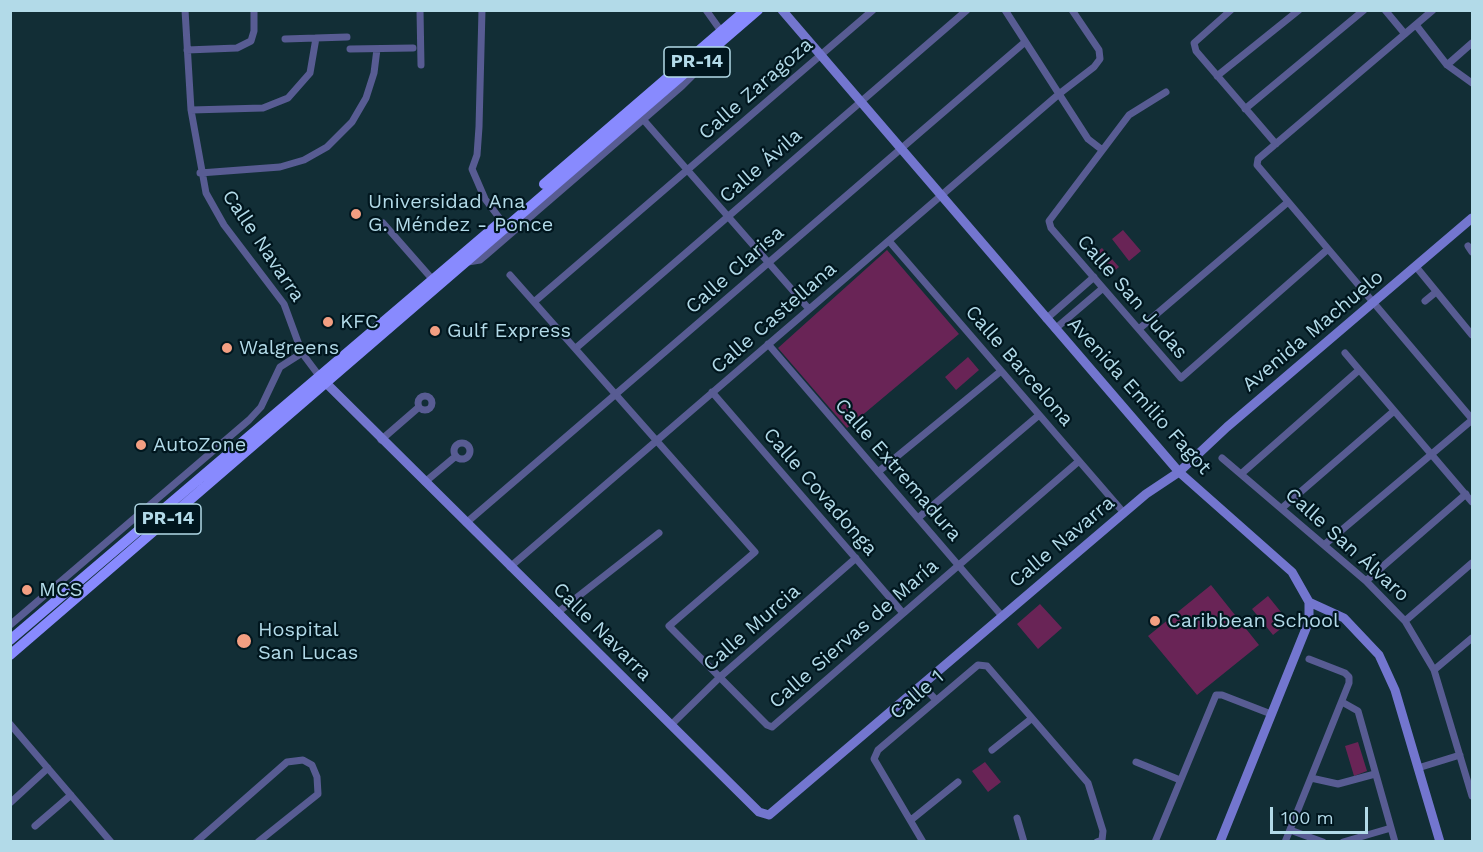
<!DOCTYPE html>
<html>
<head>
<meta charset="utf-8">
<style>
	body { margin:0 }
	#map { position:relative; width:1483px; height:852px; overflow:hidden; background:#122e36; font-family:"Work Sans",sans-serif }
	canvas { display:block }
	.frame { position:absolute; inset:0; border:12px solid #b2dae8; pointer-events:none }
	.scale { position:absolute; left:1270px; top:807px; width:98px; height:27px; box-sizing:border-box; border:3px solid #b2dae8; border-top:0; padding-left:8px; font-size:18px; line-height:21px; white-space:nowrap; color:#b2dae8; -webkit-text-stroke:4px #00161e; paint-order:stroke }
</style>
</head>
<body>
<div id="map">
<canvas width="1483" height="852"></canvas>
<div class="frame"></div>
<div class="scale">100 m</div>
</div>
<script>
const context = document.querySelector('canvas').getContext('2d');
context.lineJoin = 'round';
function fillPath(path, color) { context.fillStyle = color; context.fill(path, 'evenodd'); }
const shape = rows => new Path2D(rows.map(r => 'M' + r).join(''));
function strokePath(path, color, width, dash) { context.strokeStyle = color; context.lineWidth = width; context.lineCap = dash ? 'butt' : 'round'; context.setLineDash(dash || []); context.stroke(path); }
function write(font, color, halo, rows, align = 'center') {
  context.font = font + ' "Work Sans",sans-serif'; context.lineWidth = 4.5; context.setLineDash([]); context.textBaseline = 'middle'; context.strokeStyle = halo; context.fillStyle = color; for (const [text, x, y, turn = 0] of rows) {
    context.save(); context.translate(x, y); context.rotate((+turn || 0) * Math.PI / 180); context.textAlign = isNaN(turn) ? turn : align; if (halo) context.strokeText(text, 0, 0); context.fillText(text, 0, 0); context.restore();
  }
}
fillPath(shape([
	[1123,230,1141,251,1129,261,1112,239],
	[1102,248,1119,267,1107,277,1090,257],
	[887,250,959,334,847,428,778,348],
	[968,357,979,370,956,390,945,377],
	[1211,585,1259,645,1197,695,1148,636],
	[1268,596,1289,622,1273,635,1252,609],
	[1040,604,1062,628,1038,649,1017,624],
	[1358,742,1367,771,1354,776,1345,746],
	[985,762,1001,782,988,792,972,771]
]), '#692456');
strokePath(shape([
	[185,10,191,110,206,193,224,225,284,304,302,353,320,377],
	[420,10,421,65],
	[482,10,479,127,477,155,472,169,485,199,507,228],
	[706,10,721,31],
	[1005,10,1088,139,1101,149],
	[1231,10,1194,43,1196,51,1276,144],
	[1385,10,1405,34],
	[1433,10,1258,159,1257,165,1472,419],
	[1416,25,1447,65,1472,83],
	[285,39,347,37],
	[350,49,413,48],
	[187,50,237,48,251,41,254,31,254,10],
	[1447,65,1472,43],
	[1217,76,1299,10],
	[1166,92,1129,115,1049,221,1051,228,1181,378,1328,249],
	[1245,109,1364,10],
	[191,110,263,108,288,98,310,73,316,38],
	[641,117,809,309],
	[200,173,280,167,304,160,327,147,352,122,366,98,374,73,377,49],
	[383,223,433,280],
	[889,241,1124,513],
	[1468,246,1472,252],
	[468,262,480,260,486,255,682,86,721,47],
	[1417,268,1472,335],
	[510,275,755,552,669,626,767,725,772,727,1079,461],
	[1425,301,1436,292],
	[534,302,873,10],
	[1046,319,1094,277],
	[1055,329,1103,288],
	[1139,329,1288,202],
	[768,344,1002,616],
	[576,348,967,10],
	[1345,353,1472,502],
	[712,392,903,613],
	'418 403a7 7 0 1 1 14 0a7 7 0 1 1-14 0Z',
	[381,440,419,407],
	'454 451a8 8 0 1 1 16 0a8 8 0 1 1-16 0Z',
	[1222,458,1366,581,1405,621,1434,670,1472,796],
	[878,472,1001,371],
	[1241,474,1359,370],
	[425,482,456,456],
	[1282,508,1394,411],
	[918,518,1039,415],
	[466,523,1025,42],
	[1324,545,1472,420],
	[510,567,1059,94,1094,67,1100,59,1099,50,1072,10],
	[1366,581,1466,494],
	[557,613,659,533],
	[1405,621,1472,563],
	[10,625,249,420,261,407,280,367,302,353],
	[1434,670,1472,638],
	[922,685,936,700],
	[1342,702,1358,711,1395,842],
	[10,724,111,842],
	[671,725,720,677,856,558],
	[992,750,1031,719],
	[1136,762,1180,780],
	[1418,768,1460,755],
	[1311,778,1338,784,1375,774],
	[10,803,48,768],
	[1017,818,1024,842],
	[911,820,958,782],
	[35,826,71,795],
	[1290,830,1323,842],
	[196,842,287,762,303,760,312,765,317,777,318,794,258,842],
	[923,842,874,759,878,750,978,665,987,666,1088,783,1103,831,1102,840,1097,842],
	[1155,842,1216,695,1222,695,1271,714],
	[1285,842,1349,683,1349,677,1345,673,1309,659],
	[1343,842,1391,828]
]), '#585c93', 7);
strokePath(shape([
	[782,10,1179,472,1292,572,1309,602,1309,621,1220,842],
	[322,379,759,812,769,815,1146,494,1179,472,1227,427,1472,218],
	[1309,602,1344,618,1379,655,1395,690,1440,842]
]), '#7376cf', 9);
strokePath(shape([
	[544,184,746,10],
	[10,640,498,224],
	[10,655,758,10]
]), '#888afe', 10);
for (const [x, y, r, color] of [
	[356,214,6,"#f39f82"],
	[328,322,6,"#f39f82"],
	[435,331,6,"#f39f82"],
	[227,348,6,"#f39f82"],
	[141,445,6,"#f39f82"],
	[27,590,6,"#f39f82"],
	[1155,621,6,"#f39f82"],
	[244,641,8,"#f39f82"]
]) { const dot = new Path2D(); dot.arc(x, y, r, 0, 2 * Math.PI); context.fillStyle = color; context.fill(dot); strokePath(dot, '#00161e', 2); }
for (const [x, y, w] of [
	[697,62,66],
	[168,519,66]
]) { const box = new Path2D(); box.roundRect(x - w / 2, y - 15, w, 30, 4.5); context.fillStyle = '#00161e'; context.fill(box); strokePath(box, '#b2dae8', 1.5); }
write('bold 18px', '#b2dae8', null, [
	["PR-14",697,62],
	["PR-14",168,519]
]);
write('20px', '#b2dae8', '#00161e', [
	["Calle Zaragoza",756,89,-41],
	["Calle Ávila",761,166,-41],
	["Calle Navarra",263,246,56],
	["Calle Clarisa",735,270,-41],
	["Calle San Judas",1132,297,49],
	["Calle Castellana",774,318,-41],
	["Avenida Machuelo",1313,331,-40],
	["Calle Barcelona",1019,366,49],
	["Avenida Emilio Fagot",1139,396,48],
	["Calle Extremadura",898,470,49],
	["Calle Covadonga",820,492,49],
	["Calle Navarra",1062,542,-40],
	["Calle San Álvaro",1347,545,42],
	["Calle Murcia",752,628,-41],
	["Calle Navarra",602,632,45],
	["Calle Siervas de María",854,634,-41],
	["Calle 1",917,695,-41]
]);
write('20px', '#b2dae8', '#00161e', [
	["Universidad Ana",368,202],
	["G. Méndez - Ponce",368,225],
	["KFC",340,322],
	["Gulf Express",447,331],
	["Walgreens",239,348],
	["AutoZone",153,445],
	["MCS",39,590],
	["Caribbean School",1167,621],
	["Hospital",258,630],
	["San Lucas",258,653]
], 'left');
</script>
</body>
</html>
